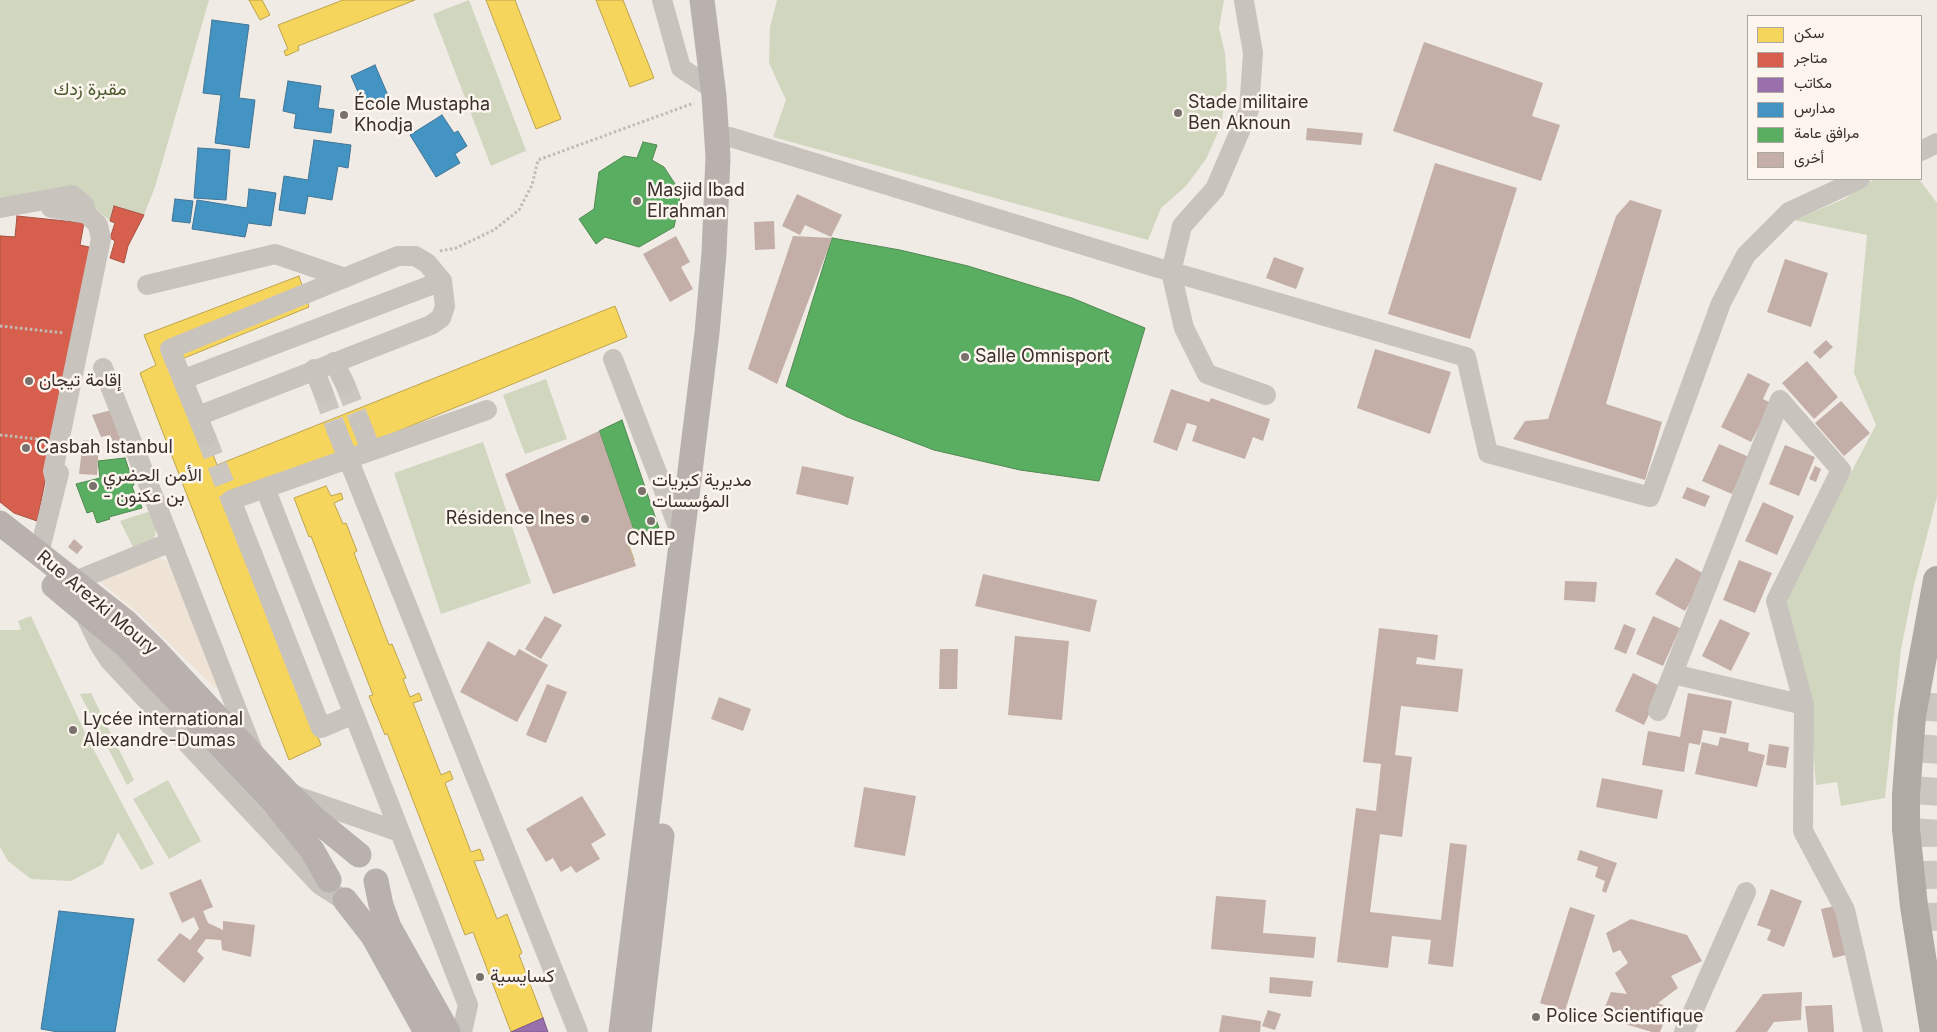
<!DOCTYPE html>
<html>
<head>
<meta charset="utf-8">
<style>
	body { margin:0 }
	#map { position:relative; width:1937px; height:1032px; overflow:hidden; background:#f0ebe5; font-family:Inter,Vazirmatn,sans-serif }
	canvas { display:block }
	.legend { position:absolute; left:1747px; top:15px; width:175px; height:165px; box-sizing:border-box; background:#fbf5ee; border:1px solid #aea6a0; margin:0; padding:6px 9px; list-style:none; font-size:15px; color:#3b302b }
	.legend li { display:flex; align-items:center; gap:10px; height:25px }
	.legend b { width:25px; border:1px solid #aea6a0 }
</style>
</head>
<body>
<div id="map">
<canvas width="1937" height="1032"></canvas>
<ul class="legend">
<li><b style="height:14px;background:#f6d55c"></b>سكن</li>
<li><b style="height:14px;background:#d6604d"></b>متاجر</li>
<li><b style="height:14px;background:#9970ab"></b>مكاتب</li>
<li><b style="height:14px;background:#4393c3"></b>مدارس</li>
<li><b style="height:14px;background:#5aae61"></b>مرافق عامة</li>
<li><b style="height:14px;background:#c3afa7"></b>أخرى</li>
</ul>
</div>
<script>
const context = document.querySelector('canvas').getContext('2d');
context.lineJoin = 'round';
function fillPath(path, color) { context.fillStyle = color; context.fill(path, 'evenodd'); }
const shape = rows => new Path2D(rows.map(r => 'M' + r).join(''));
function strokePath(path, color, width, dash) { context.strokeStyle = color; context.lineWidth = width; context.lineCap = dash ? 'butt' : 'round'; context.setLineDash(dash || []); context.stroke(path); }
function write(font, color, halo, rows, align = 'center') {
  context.font = font + ' Inter,Vazirmatn,sans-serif'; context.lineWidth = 5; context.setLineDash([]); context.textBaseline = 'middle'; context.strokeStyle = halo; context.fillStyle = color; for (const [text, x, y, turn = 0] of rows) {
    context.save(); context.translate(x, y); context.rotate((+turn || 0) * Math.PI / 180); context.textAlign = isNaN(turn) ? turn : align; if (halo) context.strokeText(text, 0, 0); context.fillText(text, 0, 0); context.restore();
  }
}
fillPath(shape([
	[0,0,209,0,155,187,144,215,114,206,110,221,82,197,0,202],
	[469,0,527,153,525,151,491,166,433,14],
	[777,0,1224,0,1219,28,1225,53,1227,84,1221,126,1206,159,1186,186,1161,208,1148,240,773,137,786,100,769,63,770,27],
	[1874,179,1919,179,1937,203,1937,497,1914,585,1901,649,1885,798,1841,806,1837,782,1816,785,1809,696,1782,604,1876,425,1854,373,1867,235,1794,220,1844,199],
	[546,379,567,439,525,454,503,395],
	[483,442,531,583,441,614,394,473],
	[151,511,156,526,155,536,153,540,134,549,120,521],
	[31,616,87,737,154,864,141,870,118,832,103,864,71,881,31,879,8,861,0,847,0,630,21,630,18,621],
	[91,693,134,780,127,785,80,694],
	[168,780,201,841,169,859,133,799]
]), '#d1d6bf');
fillPath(shape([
	[158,557,167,562,174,572,218,685,215,688,135,610,98,580]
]), '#eee3d5');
const homes = shape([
	[249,0,262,0,270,15,260,20,249,0],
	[343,0,415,0,298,46,299,50,286,56,284,51,288,49,278,25,343,0],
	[486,0,515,0,561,119,536,129,486,0],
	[596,0,623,0,654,78,630,87,596,0],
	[0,236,47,240,41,316,0,312,0,236],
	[299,276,309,307,177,361,217,465,615,306,627,337,228,501,321,745,289,760,140,373,156,365,144,335,299,276],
	[0,340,61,345,55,421,0,417,0,340],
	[582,447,590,471,611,464,635,534,626,537,634,560,585,576,578,556,567,559,557,526,544,530,529,493,561,482,553,457,582,447],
	[326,486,331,496,341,493,343,499,334,503,343,524,346,523,357,551,354,553,389,645,392,644,406,678,403,679,410,697,419,693,422,700,413,703,441,775,450,771,453,779,445,783,471,852,480,849,484,860,474,861,497,919,507,914,522,953,519,955,543,1018,511,1032,473,932,465,935,387,733,385,735,369,696,373,695,311,536,309,537,294,498,326,486]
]);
fillPath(homes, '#f6d55c');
strokePath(homes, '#bea44d', 1);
const shops = shape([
	[114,206,144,215,128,246,124,263,110,258,115,241,110,238,115,223,110,221,114,206],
	[17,216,84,223,80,245,93,248,37,521,14,513,0,502,0,236,15,237,17,216]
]);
fillPath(shops, '#d6604d');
strokePath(shops, '#a85243', 1);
const offices = shape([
	[543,1018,548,1032,511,1032,543,1018]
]);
fillPath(offices, '#9970ab');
strokePath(offices, '#7d5d85', 1);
const schools = shape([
	[212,20,249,25,239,98,255,100,249,148,215,143,221,95,203,93,212,20],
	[375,65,390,100,366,110,351,76,375,65],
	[288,81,321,86,318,108,334,110,331,133,294,128,296,114,283,111,288,81],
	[442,115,454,133,458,131,467,146,455,154,460,163,436,177,410,135,442,115],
	[314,140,351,145,348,168,338,166,332,200,308,196,305,214,279,210,284,176,308,180,314,140],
	[198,148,230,150,226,200,194,198,198,148],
	[249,189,276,193,271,226,248,223,245,237,192,229,197,200,247,208,249,189],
	[175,199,193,201,190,223,172,221,175,199],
	[59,911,134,919,115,1032,58,1032,41,1029,59,911]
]);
fillPath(schools, '#4393c3');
strokePath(schools, '#417595', 1);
const public = shape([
	[643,142,657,145,652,160,664,167,681,193,674,227,639,247,605,237,596,244,579,219,594,209,599,172,624,156,637,158,643,142],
	[832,238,900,250,968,266,1072,298,1145,328,1099,481,1020,470,934,450,847,417,786,386,832,238],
	[622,420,659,528,635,534,599,431,622,420],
	[125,458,134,485,132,486,136,498,139,497,142,508,109,517,110,519,97,523,93,511,87,513,76,484,100,478,98,461,125,458]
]);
fillPath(public, '#5aae61');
strokePath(public, '#518851', 1);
fillPath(shape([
	[1424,42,1543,83,1532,116,1560,125,1541,181,1393,131],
	[1307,128,1363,133,1361,145,1306,140],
	[1435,163,1517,188,1470,339,1388,314],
	[797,194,842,215,831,237,805,225,800,235,782,226],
	[1630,200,1662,210,1606,404,1662,422,1645,480,1513,439,1525,421,1548,419,1616,216],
	[774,221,775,249,755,250,754,222],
	[676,236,690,262,681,267,693,289,670,302,643,254],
	[793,236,832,238,777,384,748,369],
	[1274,257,1304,268,1296,289,1266,278],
	[1785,259,1828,273,1811,327,1767,312],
	[1826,340,1833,347,1820,359,1813,352],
	[1375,349,1451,372,1430,434,1357,408],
	[1807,361,1838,397,1814,419,1782,383],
	[1748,373,1770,384,1763,399,1771,403,1751,442,1721,427],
	[1171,389,1209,402,1211,398,1270,419,1263,441,1253,437,1245,459,1192,441,1197,426,1187,423,1177,451,1153,442],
	[1841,401,1870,433,1844,456,1815,423],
	[112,410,128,449,117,453,110,435,101,437,92,415],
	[599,431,635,534,626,537,636,566,553,594,505,474],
	[83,440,99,442,97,475,79,474],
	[1719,444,1749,457,1732,494,1702,481],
	[1785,445,1815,457,1799,496,1769,484],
	[802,466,854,477,848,505,796,494],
	[1815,466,1821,469,1816,482,1809,479],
	[1687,487,1710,496,1705,507,1682,498],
	[1763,502,1794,516,1777,555,1745,541],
	[74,539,83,547,77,554,68,547],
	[1676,558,1706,575,1685,611,1655,594],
	[1739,560,1772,573,1755,613,1723,600],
	[983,574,1097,600,1090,632,975,606],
	[1565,581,1597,582,1595,602,1564,600],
	[545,616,562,625,541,659,525,649],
	[1653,616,1680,628,1663,666,1636,654],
	[1720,619,1750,633,1731,671,1702,656],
	[1624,624,1636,629,1626,654,1614,649],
	[1379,628,1438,635,1435,660,1417,657,1416,664,1463,669,1458,712,1401,706,1395,755,1412,757,1402,837,1380,834,1370,912,1441,920,1450,843,1467,845,1453,967,1428,964,1431,940,1392,936,1388,968,1337,962,1356,808,1376,811,1381,764,1363,762],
	[1015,636,1069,641,1062,720,1008,715],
	[488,641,515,656,519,649,548,665,517,722,460,692],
	[940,649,958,649,957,689,939,689],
	[1633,673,1662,687,1644,725,1615,711],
	[547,684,567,692,546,743,526,735],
	[1688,693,1732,701,1726,734,1703,730,1700,745,1689,743,1684,772,1642,765,1648,731,1680,737],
	[719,697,751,709,743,731,711,719],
	[1720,737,1749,743,1748,751,1765,755,1757,787,1695,774,1702,742,1718,746],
	[1769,744,1789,747,1786,768,1766,765],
	[1602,778,1663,790,1657,819,1596,807],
	[864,787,916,796,905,856,854,847],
	[582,796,606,835,591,844,600,859,576,873,571,866,561,872,553,858,546,862,526,829],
	[1580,850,1617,863,1606,893,1602,891,1605,881,1595,877,1598,867,1577,860],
	[201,879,213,907,203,911,208,923,223,930,223,921,255,925,251,957,222,950,221,940,206,939,197,951,204,958,184,983,157,960,180,933,190,940,199,929,194,917,182,923,169,893],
	[1771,889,1802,901,1784,947,1767,940,1771,930,1757,925],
	[1216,896,1266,900,1263,933,1316,937,1314,958,1211,949],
	[1839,905,1850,954,1833,958,1821,909],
	[1570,907,1595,915,1565,1011,1540,1003],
	[1631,919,1687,935,1702,961,1671,976,1678,988,1658,1003,1670,1008,1660,1032,1652,1032,1601,1017,1611,992,1627,994,1615,973,1628,963,1620,950,1613,953,1606,933],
	[1270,977,1313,981,1311,997,1269,993],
	[1802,992,1801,1020,1774,1022,1767,1032,1735,1032,1763,994],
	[1832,1005,1834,1032,1808,1032,1805,1006],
	[1268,1010,1281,1014,1275,1030,1262,1026],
	[1222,1015,1261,1021,1260,1032,1219,1032]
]), '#c3afa7');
strokePath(shape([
	[345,384,360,422],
	[323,392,337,431],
	[206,437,231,500]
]), '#ccc6c0', 20, [20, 10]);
strokePath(shape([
	[1928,931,1926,822,1935,691]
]), '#ccc6c0', 28, [28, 14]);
strokePath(shape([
	[440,251,456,248,494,230,519,210,532,185,538,160,694,103],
	[0,326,64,333],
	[0,435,37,439,37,442]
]), '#c2bbb6', 3, [2.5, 2.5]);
strokePath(shape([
	[662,0,681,68,713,89],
	[1244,1,1253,53,1249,110,1215,189,1182,226,1171,272,1184,328,1207,374,1266,395],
	[730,137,1155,267,1466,357,1488,453,1650,497,1721,303,1746,255,1789,212,1860,179],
	[1921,151,1937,143],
	[0,208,72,195,84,205,87,214],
	[51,208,87,214,98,225,101,239,53,471,56,484],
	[147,285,275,254,345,278],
	[613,359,682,537],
	[334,362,345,384],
	[103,368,253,751],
	[314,369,323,392],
	[184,379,442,281],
	[198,416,431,325,441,318,445,306,442,281,427,263,415,256,398,256,170,349,206,437],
	[360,422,371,450],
	[337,431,578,1032],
	[265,488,468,1005,462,1032],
	[39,553,59,473],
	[75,581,171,542],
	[84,613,99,644,110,661,319,884,339,897],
	[1673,674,1804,705],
	[1658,711,1780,400,1841,470,1776,601,1804,705,1803,831,1845,910,1873,1032],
	[354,714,321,728,231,500,487,410],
	[293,795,400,832],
	[1684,1032,1746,892]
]), '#c9c3be', 20);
strokePath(shape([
	[0,523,125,621,154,649,286,791,315,819,359,855],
	[54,586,126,646,274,803,312,850,329,880],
	[376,881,381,905,389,927,448,1032],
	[345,900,373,936,426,1032],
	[621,1032,707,333,714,253,718,157,714,96,702,0],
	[639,1032,662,836]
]), '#b8b1ad', 25);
strokePath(shape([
	[1934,1032,1914,906,1906,829,1906,795,1912,716,1937,580]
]), '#afaaa4', 28);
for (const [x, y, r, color] of [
	[1178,113,5,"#7a716c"],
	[344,115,5,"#7a716c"],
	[637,201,5,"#7a716c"],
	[965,357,5,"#7a716c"],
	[29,381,5,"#7a716c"],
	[26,448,5,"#7a716c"],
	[93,486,5,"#7a716c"],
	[642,491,5,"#7a716c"],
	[585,519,5,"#7a716c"],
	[651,521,5,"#7a716c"],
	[73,730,5,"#7a716c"],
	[480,977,5,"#7a716c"],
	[1536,1017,5,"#7a716c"]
]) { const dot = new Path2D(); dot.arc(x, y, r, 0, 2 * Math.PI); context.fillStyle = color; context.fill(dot); strokePath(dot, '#fbf5ee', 2); }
write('18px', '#4a5a2e', '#fbf5ee', [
	["مقبرة زدك",90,90]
]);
write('18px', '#3b302b', '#fbf5ee', [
	["Stade militaire",1188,103],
	["Ben Aknoun",1188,124],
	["École Mustapha",354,105],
	["Khodja",354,126],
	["Masjid Ibad",647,191],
	["Elrahman",647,212],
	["Salle Omnisport",975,357],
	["إقامة تيجان",39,381],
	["Casbah Istanbul",36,448],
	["الأمن الحضري",103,476],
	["- بن عكنون",103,497],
	["مديرية كبريات",652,481],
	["المؤسسات",652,502],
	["Résidence Ines",575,519,"right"],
	["CNEP",651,540,"center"],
	["Lycée international",83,720],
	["Alexandre-Dumas",83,741],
	["كسايسية",490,977],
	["Police Scientifique",1546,1017]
], 'left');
write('18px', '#3b302b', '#fbf5ee', [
	["Rue Arezki Moury",97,603,40]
]);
</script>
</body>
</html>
